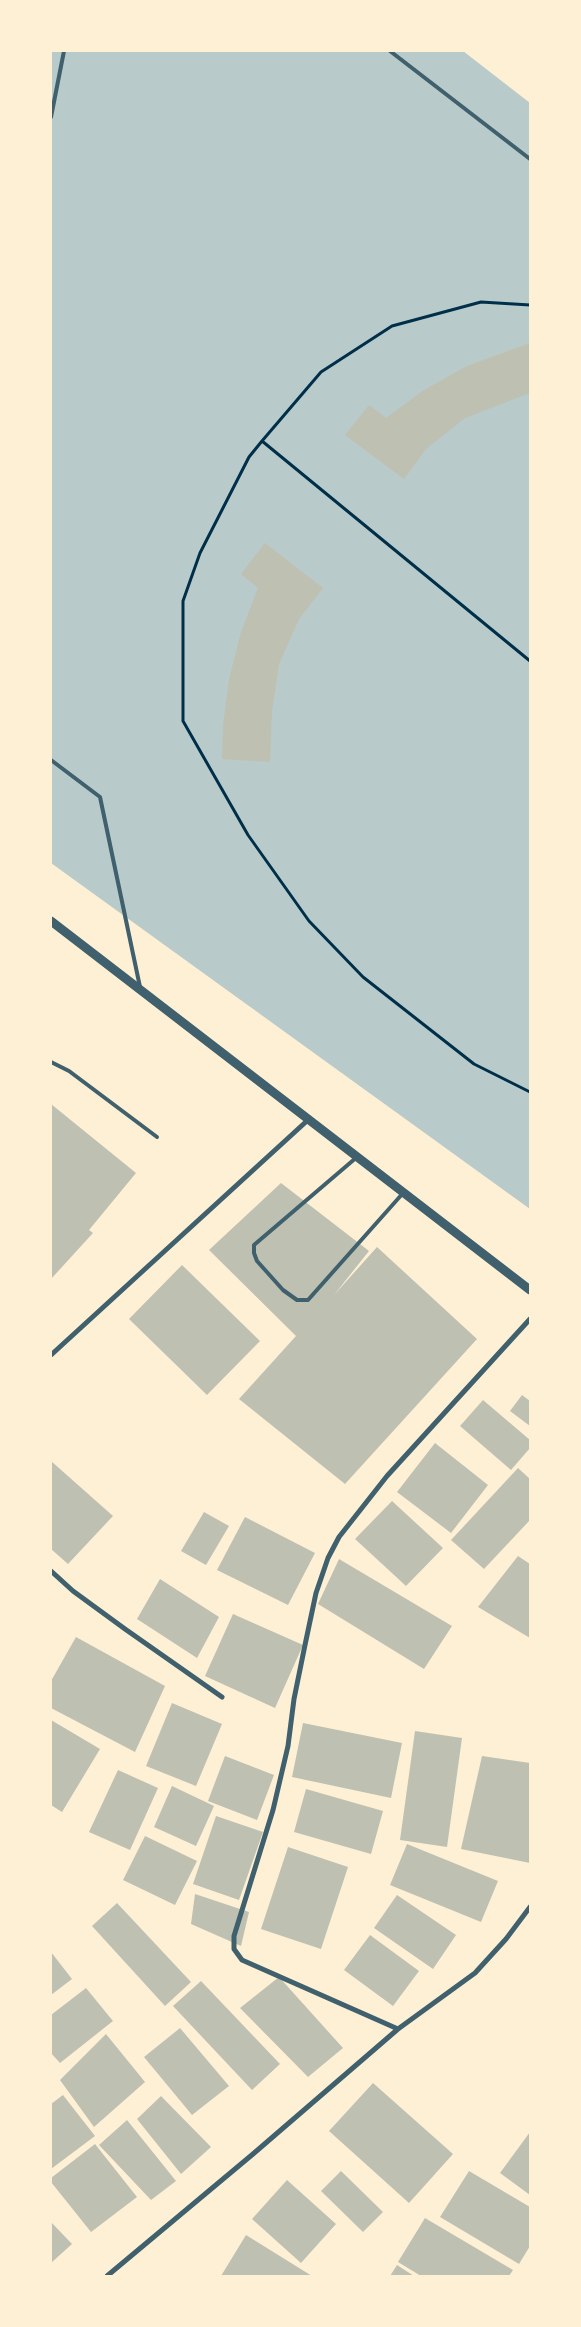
<!DOCTYPE html>
<html>
<head>
<meta charset="utf-8">
<style>
	body { margin:0 }
	#map { position:relative; width:581px; height:2327px; overflow:hidden; background:#fdf0d5; font-family:Quicksand,sans-serif }
	canvas { display:block }
	.frame { position:absolute; inset:0; border:52px solid #fdf0d5; pointer-events:none }
</style>
</head>
<body>
<div id="map">
<canvas width="581" height="2327"></canvas>
<div class="frame"></div>
</div>
<script>
const context = document.querySelector('canvas').getContext('2d');
context.lineJoin = 'round';
function fillPath(path, color) { context.fillStyle = color; context.fill(path, 'evenodd'); }
const shape = rows => new Path2D(rows.map(r => 'M' + r).join(''));
function strokePath(path, color, width, dash) { context.strokeStyle = color; context.lineWidth = width; context.lineCap = dash ? 'butt' : 'round'; context.setLineDash(dash || []); context.stroke(path); }
fillPath(shape([
	[51,51,463,51,530,103,530,1209,51,863]
]), '#b9caca');
fillPath(shape([
	[530,343,530,393,465,418,426,449,404,479,345,435,369,405,386,418,424,390,467,366],
	[265,543,323,588,299,619,279,664,272,711,270,762,222,759,223,725,229,679,241,632,258,588,241,574],
	[51,1104,136,1173,89,1230,93,1233,51,1279],
	[281,1183,369,1251,334,1295,377,1247,477,1339,345,1484,239,1399,296,1336,209,1250],
	[182,1265,260,1341,207,1395,129,1319],
	[522,1395,530,1401,530,1426,510,1411],
	[483,1400,530,1440,530,1448,511,1470,460,1426],
	[435,1443,488,1485,451,1533,397,1492],
	[51,1461,113,1516,68,1564,51,1549],
	[518,1468,530,1479,530,1520,484,1569,451,1540],
	[392,1501,443,1548,406,1586,355,1539],
	[204,1512,229,1526,206,1565,181,1551],
	[245,1517,315,1553,288,1605,217,1570],
	[518,1556,530,1564,530,1638,478,1607],
	[339,1559,452,1626,424,1669,318,1604],
	[160,1579,219,1617,197,1658,137,1619],
	[233,1614,303,1645,275,1708,205,1676],
	[76,1637,165,1686,135,1752,51,1708,51,1681],
	[172,1703,222,1724,196,1786,146,1766],
	[51,1720,100,1749,62,1812,51,1805],
	[303,1723,402,1743,391,1798,292,1777],
	[415,1731,462,1738,447,1847,400,1840],
	[225,1756,274,1775,257,1820,208,1801],
	[482,1756,530,1763,530,1863,461,1849],
	[118,1770,158,1788,130,1850,89,1832],
	[172,1786,214,1806,196,1846,154,1827],
	[306,1789,383,1811,371,1854,294,1832],
	[216,1816,263,1832,239,1900,193,1884],
	[145,1836,197,1861,175,1905,123,1880],
	[407,1844,498,1881,481,1922,390,1885],
	[288,1847,348,1867,321,1949,261,1929],
	[195,1894,249,1912,241,1946,191,1924],
	[397,1895,456,1935,433,1969,374,1928],
	[117,1903,191,1982,165,2006,92,1926],
	[370,1935,419,1971,393,2006,344,1970],
	[51,1952,72,1979,51,1995],
	[279,1977,343,2048,308,2077,240,2008],
	[201,1981,280,2064,252,2090,173,2006],
	[86,1988,113,2021,60,2063,51,2053,51,2015],
	[180,2028,229,2086,192,2115,144,2057],
	[106,2034,145,2082,94,2127,60,2080],
	[373,2083,453,2154,409,2203,329,2131],
	[63,2095,95,2136,51,2169,51,2104],
	[161,2096,211,2147,181,2174,137,2119],
	[127,2120,176,2181,151,2200,99,2145],
	[530,2132,530,2195,500,2173],
	[95,2144,137,2197,91,2232,51,2182,51,2178],
	[341,2171,383,2212,363,2232,321,2191],
	[469,2171,530,2207,530,2246,519,2264,440,2217],
	[287,2180,336,2224,301,2263,252,2219],
	[425,2218,513,2270,509,2276,421,2276,398,2262],
	[51,2222,72,2244,51,2263],
	[246,2235,312,2276,221,2276],
	[397,2265,414,2276,390,2276]
]), '#bec0b2');
strokePath(shape([
	[530,305,481,302,392,326,321,372,262,441,249,457,200,553,183,601,183,721,248,835,309,921,363,977,474,1064,530,1092],
	[262,441,530,661]
]), '#003049', 3);
strokePath(shape([
	[390,51,530,159],
	[51,117,64,51],
	[51,760,100,797,140,987],
	[51,1062,69,1071,157,1137],
	[357,1157,254,1245,254,1253,257,1261,283,1290,297,1300,308,1300,404,1192]
]), '#3f606c', 4);
strokePath(shape([
	[51,1355,309,1119],
	[51,1571,73,1591,125,1629,222,1697],
	[398,2029,242,1960,234,1949,234,1936,273,1810,288,1746,294,1699,305,1645,316,1593,328,1558,339,1537,387,1476,530,1319],
	[107,2276,253,2154,398,2029,475,1973,506,1939,530,1907]
]), '#3f606c', 5);
strokePath(shape([
	[51,921,530,1290]
]), '#3f606c', 9);
</script>
</body>
</html>
